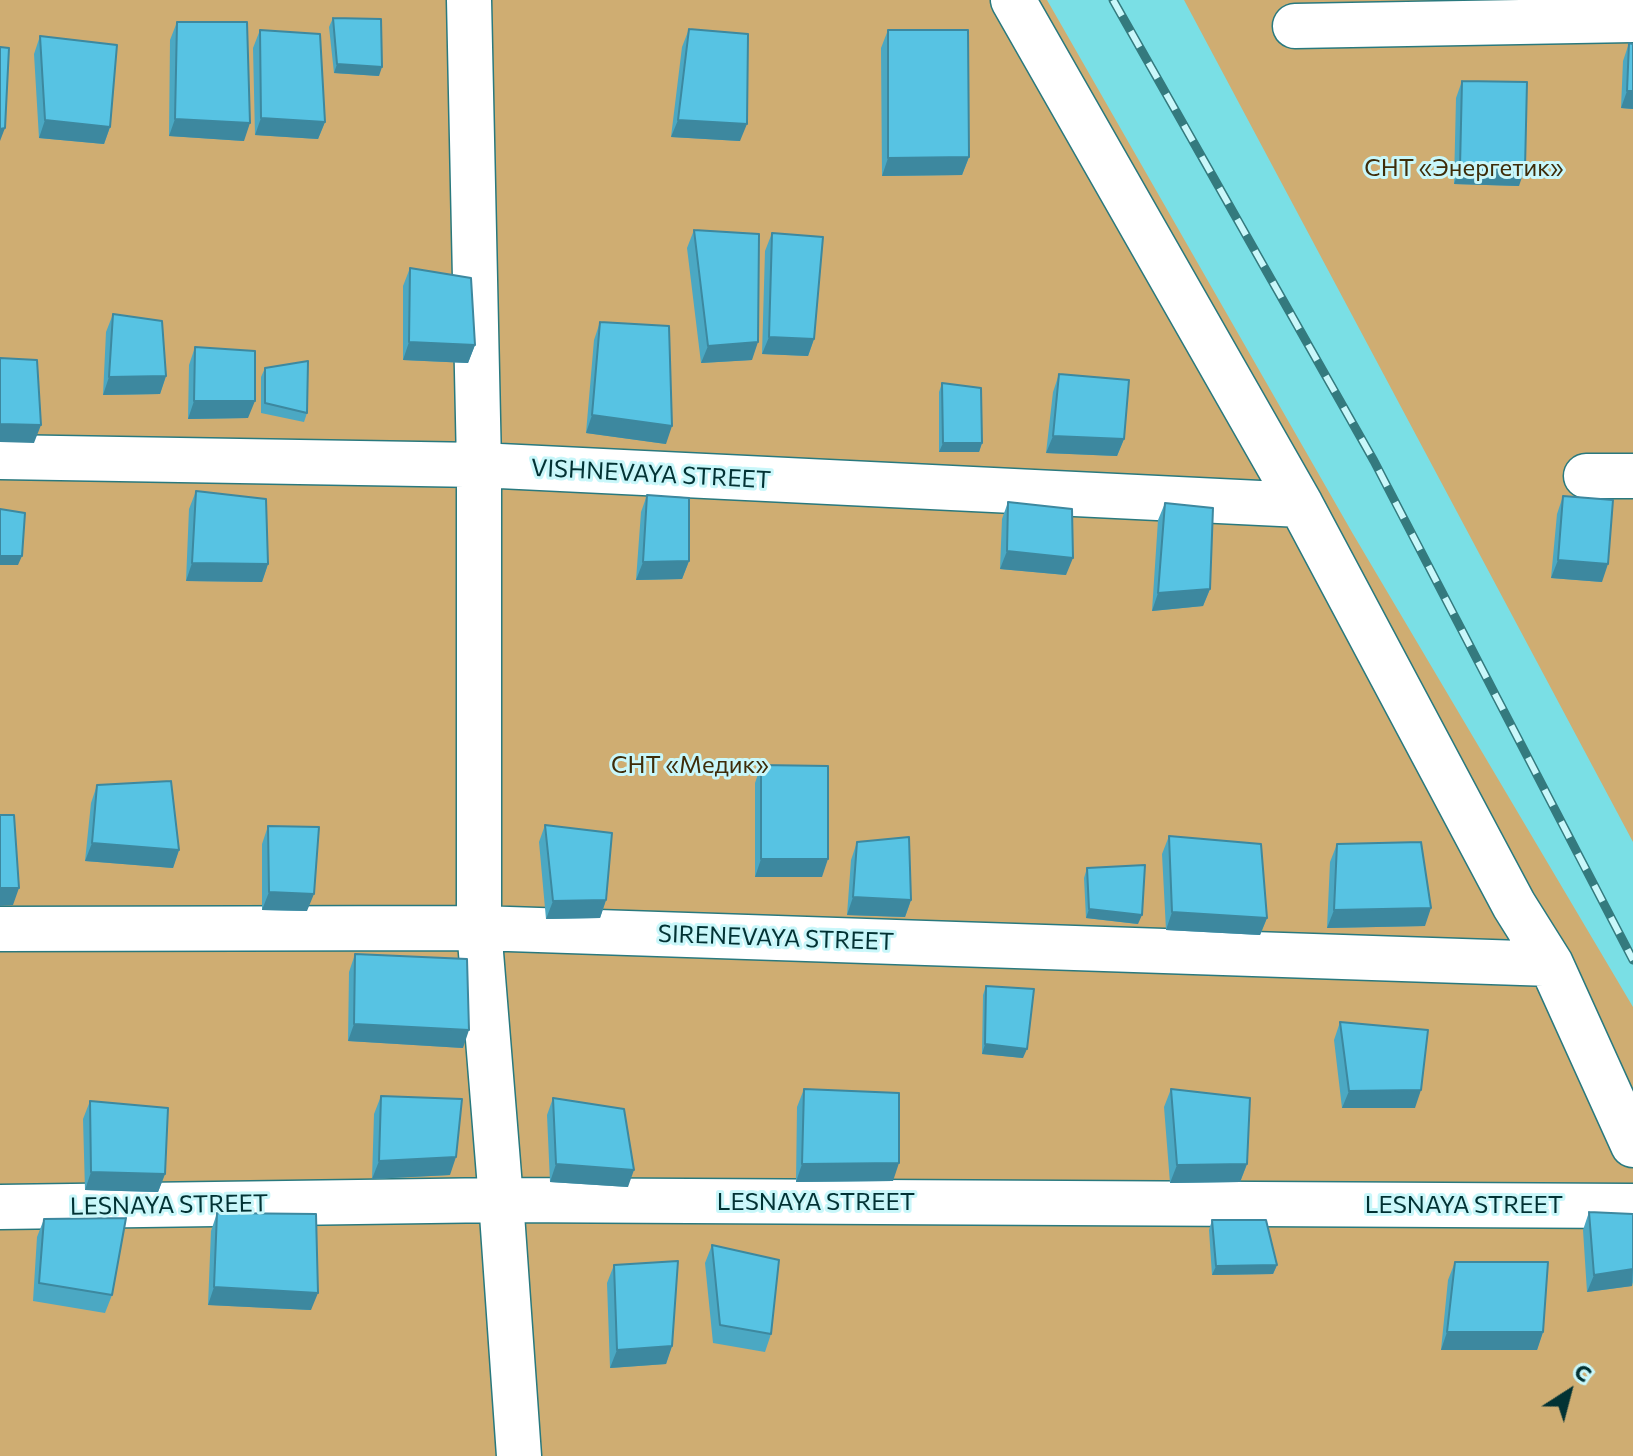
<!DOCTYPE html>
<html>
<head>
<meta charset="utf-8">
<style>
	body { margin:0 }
	#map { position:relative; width:1633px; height:1456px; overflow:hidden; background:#7adfe5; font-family:Commissioner,sans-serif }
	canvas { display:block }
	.north { position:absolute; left:1529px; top:1352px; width:80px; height:80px; -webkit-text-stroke:6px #c9f7fa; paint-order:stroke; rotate:36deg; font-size:22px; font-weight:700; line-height:32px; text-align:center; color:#023234 }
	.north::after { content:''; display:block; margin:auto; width:28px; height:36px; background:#023234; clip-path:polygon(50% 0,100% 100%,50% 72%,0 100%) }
</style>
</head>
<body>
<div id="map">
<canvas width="1633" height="1456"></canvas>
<div class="north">С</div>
</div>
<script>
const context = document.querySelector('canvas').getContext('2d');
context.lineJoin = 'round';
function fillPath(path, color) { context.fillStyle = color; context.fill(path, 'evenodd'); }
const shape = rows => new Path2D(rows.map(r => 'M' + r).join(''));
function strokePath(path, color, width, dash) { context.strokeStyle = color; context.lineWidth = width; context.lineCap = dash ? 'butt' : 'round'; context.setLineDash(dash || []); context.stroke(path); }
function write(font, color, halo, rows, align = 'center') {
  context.font = font + ' Commissioner,sans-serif'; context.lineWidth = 6; context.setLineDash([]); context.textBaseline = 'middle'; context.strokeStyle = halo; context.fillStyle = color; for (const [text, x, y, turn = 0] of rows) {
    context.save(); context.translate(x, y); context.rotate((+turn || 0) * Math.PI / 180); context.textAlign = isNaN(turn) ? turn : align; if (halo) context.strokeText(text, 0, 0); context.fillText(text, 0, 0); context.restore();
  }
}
fillPath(shape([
	[0,0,1047,0,1353,534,1633,1007,1633,1456,0,1456],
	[1184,0,1633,0,1633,842]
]), '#cfad72');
const street = shape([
	[469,0,479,465,479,928,501,1200,519,1456],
	[1013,0,1301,505,1514,905,1551,964,1633,1145],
	[1295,26,1633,20],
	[0,457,479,465,1301,505],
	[1586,476,1633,476],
	[0,929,479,928,1551,964],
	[0,1207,501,1200,1633,1206]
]);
strokePath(street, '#29797e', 47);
strokePath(street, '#fff', 44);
const rail = shape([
	[1113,0,1374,461,1633,960]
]);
strokePath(rail, '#347a7e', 9);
strokePath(rail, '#c9f7fa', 6, [18]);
fillPath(shape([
	[333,18,379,76,334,73,329,27],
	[177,22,244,141,169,136,170,40],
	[689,29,740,141,671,137,682,47],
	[260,30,325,122,318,139,255,135,253,48],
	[888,30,969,157,962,175,882,176,881,48],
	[40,36,110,127,104,144,39,138,34,54],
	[1629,43,1633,44,1633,109,1621,108,1623,61],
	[1462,81,1519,186,1454,184,1456,98],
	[694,230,752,360,701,363,687,248],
	[772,233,814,339,808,356,762,354,765,251],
	[410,268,475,345,468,363,403,360,403,286],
	[113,314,166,376,160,394,103,395,106,332],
	[600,322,666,444,586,433,594,340],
	[195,347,248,418,188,419,189,365],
	[265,368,307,413,304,422,261,413,261,377],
	[1059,374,1124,439,1117,456,1046,453,1053,392],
	[942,383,982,443,979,452,939,452,939,392],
	[196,491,268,564,262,582,186,581,189,509],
	[647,495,689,561,682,579,636,580,641,512],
	[1563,496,1602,582,1551,578,1557,514],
	[1008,502,1066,575,1000,569,1002,519],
	[1165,503,1210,589,1203,606,1152,611,1158,520],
	[761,765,822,877,755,877,755,783],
	[97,785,179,850,173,868,85,861,91,803],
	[545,825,606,900,600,918,546,919,539,842],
	[268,826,307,911,262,910,262,844],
	[1169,836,1267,918,1260,935,1166,930,1162,854],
	[857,842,911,900,905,917,847,915,851,860],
	[1337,844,1425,926,1327,928,1330,862],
	[1087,868,1138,924,1086,918,1084,878],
	[355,954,463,1048,348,1041,349,972],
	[986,986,1023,1058,982,1054,983,995],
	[1340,1022,1415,1108,1342,1108,1334,1040],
	[804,1089,893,1181,796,1182,797,1107],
	[1171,1089,1247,1164,1240,1182,1170,1183,1164,1107],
	[381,1096,450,1175,372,1179,374,1114],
	[553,1098,628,1187,550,1182,547,1115],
	[90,1101,165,1174,158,1192,85,1190,83,1119],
	[1589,1212,1633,1214,1633,1282,1632,1286,1587,1292,1583,1230],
	[217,1213,311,1310,208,1305,211,1231],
	[44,1219,112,1295,105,1313,33,1301,37,1237],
	[1212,1220,1277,1265,1273,1274,1212,1275,1209,1230],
	[712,1245,771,1334,765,1352,713,1343,705,1263],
	[1455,1262,1543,1332,1537,1350,1441,1350,1448,1280],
	[614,1265,672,1346,666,1364,610,1368,607,1283]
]), '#4ba8c3');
fillPath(shape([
	[337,64,382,67,379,76,334,73],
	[1627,91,1633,91,1633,109,1621,108],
	[261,118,325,122,318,139,255,135],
	[175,119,250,123,244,141,169,136],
	[45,120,110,127,104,144,39,138],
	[678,120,747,124,740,141,671,137],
	[5,128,0,141,0,129],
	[969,157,962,175,882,176,888,158],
	[1460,167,1525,168,1519,186,1454,184],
	[769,337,814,339,808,356,762,354],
	[409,342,475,345,468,363,403,360],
	[758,342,752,360,701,363,708,346],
	[166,376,160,394,103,395,109,377],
	[194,401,255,401,248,418,188,419],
	[592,415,672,426,666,444,586,433],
	[0,424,41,425,34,443,0,442],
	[1053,436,1124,439,1117,456,1046,453],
	[943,443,982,443,979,452,939,452],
	[1007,551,1073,558,1066,575,1000,569],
	[0,556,22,556,18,565,0,565],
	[1558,560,1608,564,1602,582,1551,578],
	[689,561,682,579,636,580,643,562],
	[192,563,268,564,262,582,186,581],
	[1210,589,1203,606,1152,611,1158,593],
	[92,843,179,850,173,868,85,861],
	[761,859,828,859,822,877,755,877],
	[0,888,19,888,13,905,0,906],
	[269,892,314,894,307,911,262,910],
	[853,897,911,900,905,917,847,915],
	[606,900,600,918,546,919,553,901],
	[1431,908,1425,926,1327,928,1334,910],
	[1089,909,1142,915,1138,924,1086,918],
	[1172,912,1267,918,1260,935,1166,930],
	[354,1024,469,1030,463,1048,348,1041],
	[985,1044,1027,1049,1023,1058,982,1054],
	[1421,1090,1415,1108,1342,1108,1349,1091],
	[456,1157,450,1175,372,1179,379,1161],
	[899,1163,893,1181,796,1182,802,1164],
	[556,1164,634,1170,628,1187,550,1182],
	[1247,1164,1240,1182,1170,1183,1177,1165],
	[91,1172,165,1174,158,1192,85,1190],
	[1277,1265,1273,1274,1212,1275,1216,1266],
	[1633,1269,1632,1286,1587,1292,1594,1275],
	[214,1287,318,1293,311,1310,208,1305],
	[1447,1332,1543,1332,1537,1350,1441,1350],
	[672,1346,666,1364,610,1368,617,1350]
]), '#3d889f');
const building = shape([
	[333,18,381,19,382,67,337,64,333,18],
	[177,22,247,22,250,123,175,119,177,22],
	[689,29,748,34,747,124,678,120,689,29],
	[260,30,320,34,325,122,261,118,260,30],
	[888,30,968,30,969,157,888,158,888,30],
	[40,36,117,45,110,127,45,120,40,36],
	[1629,43,1633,44,1633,91,1627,91,1629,43],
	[0,47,9,48,5,128,0,129,0,47],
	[1462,81,1527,82,1525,168,1460,167,1462,81],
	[694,230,759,234,758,342,708,346,694,230],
	[772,233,823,237,814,339,769,337,772,233],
	[410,268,471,278,475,345,409,342,410,268],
	[113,314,162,321,166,376,109,377,113,314],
	[600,322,669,326,672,426,592,415,600,322],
	[195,347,255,351,255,401,194,401,195,347],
	[0,358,37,360,41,425,0,424,0,358],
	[308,361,307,413,265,403,265,368,308,361],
	[1059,374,1129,380,1124,439,1053,436,1059,374],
	[942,383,981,388,982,443,943,443,942,383],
	[196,491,266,499,268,564,192,563,196,491],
	[647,495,689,498,689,561,643,562,647,495],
	[1563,496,1613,500,1608,564,1558,560,1563,496],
	[1008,502,1072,509,1073,558,1007,551,1008,502],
	[1165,503,1213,508,1210,589,1158,593,1165,503],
	[0,509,25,513,22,556,0,556,0,509],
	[761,765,828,766,828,859,761,859,761,765],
	[171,781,179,850,92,843,97,785,171,781],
	[0,815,14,815,19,888,0,888,0,815],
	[545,825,612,833,606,900,553,901,545,825],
	[268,826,319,827,314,894,269,892,268,826],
	[1169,836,1261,844,1267,918,1172,912,1169,836],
	[909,837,911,900,853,897,857,842,909,837],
	[1421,842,1431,908,1334,910,1337,844,1421,842],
	[1145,865,1142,915,1089,909,1087,868,1145,865],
	[355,954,467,959,469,1030,354,1024,355,954],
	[986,986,1034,989,1027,1049,985,1044,986,986],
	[1340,1022,1428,1030,1421,1090,1349,1091,1340,1022],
	[804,1089,899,1093,899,1163,802,1164,804,1089],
	[1171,1089,1250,1098,1247,1164,1177,1165,1171,1089],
	[381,1096,462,1099,456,1157,379,1161,381,1096],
	[553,1098,624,1109,634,1170,556,1164,553,1098],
	[90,1101,168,1108,165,1174,91,1172,90,1101],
	[1589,1212,1633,1214,1633,1269,1594,1275,1589,1212],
	[217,1213,316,1214,318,1293,214,1287,217,1213],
	[126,1218,112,1295,39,1283,44,1219,126,1218],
	[1212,1220,1266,1220,1277,1265,1216,1266,1212,1220],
	[712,1245,779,1260,771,1334,720,1325,712,1245],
	[678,1261,672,1346,617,1350,614,1265,678,1261],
	[1455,1262,1548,1262,1543,1332,1447,1332,1455,1262]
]);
fillPath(building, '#57c3e3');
strokePath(building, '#3d889f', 2);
write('24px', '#3e2c09', '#c9f7fa', [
	["СНТ «Энергетик»",1464,168],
	["СНТ «Медик»",690,765]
]);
write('24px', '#023234', '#c9f7fa', [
	["VISHNEVAYA STREET",651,474,3],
	["SIRENEVAYA STREET",776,938,2],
	["LESNAYA STREET",816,1202],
	["LESNAYA STREET",169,1205,-1],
	["LESNAYA STREET",1464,1205]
]);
</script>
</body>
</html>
